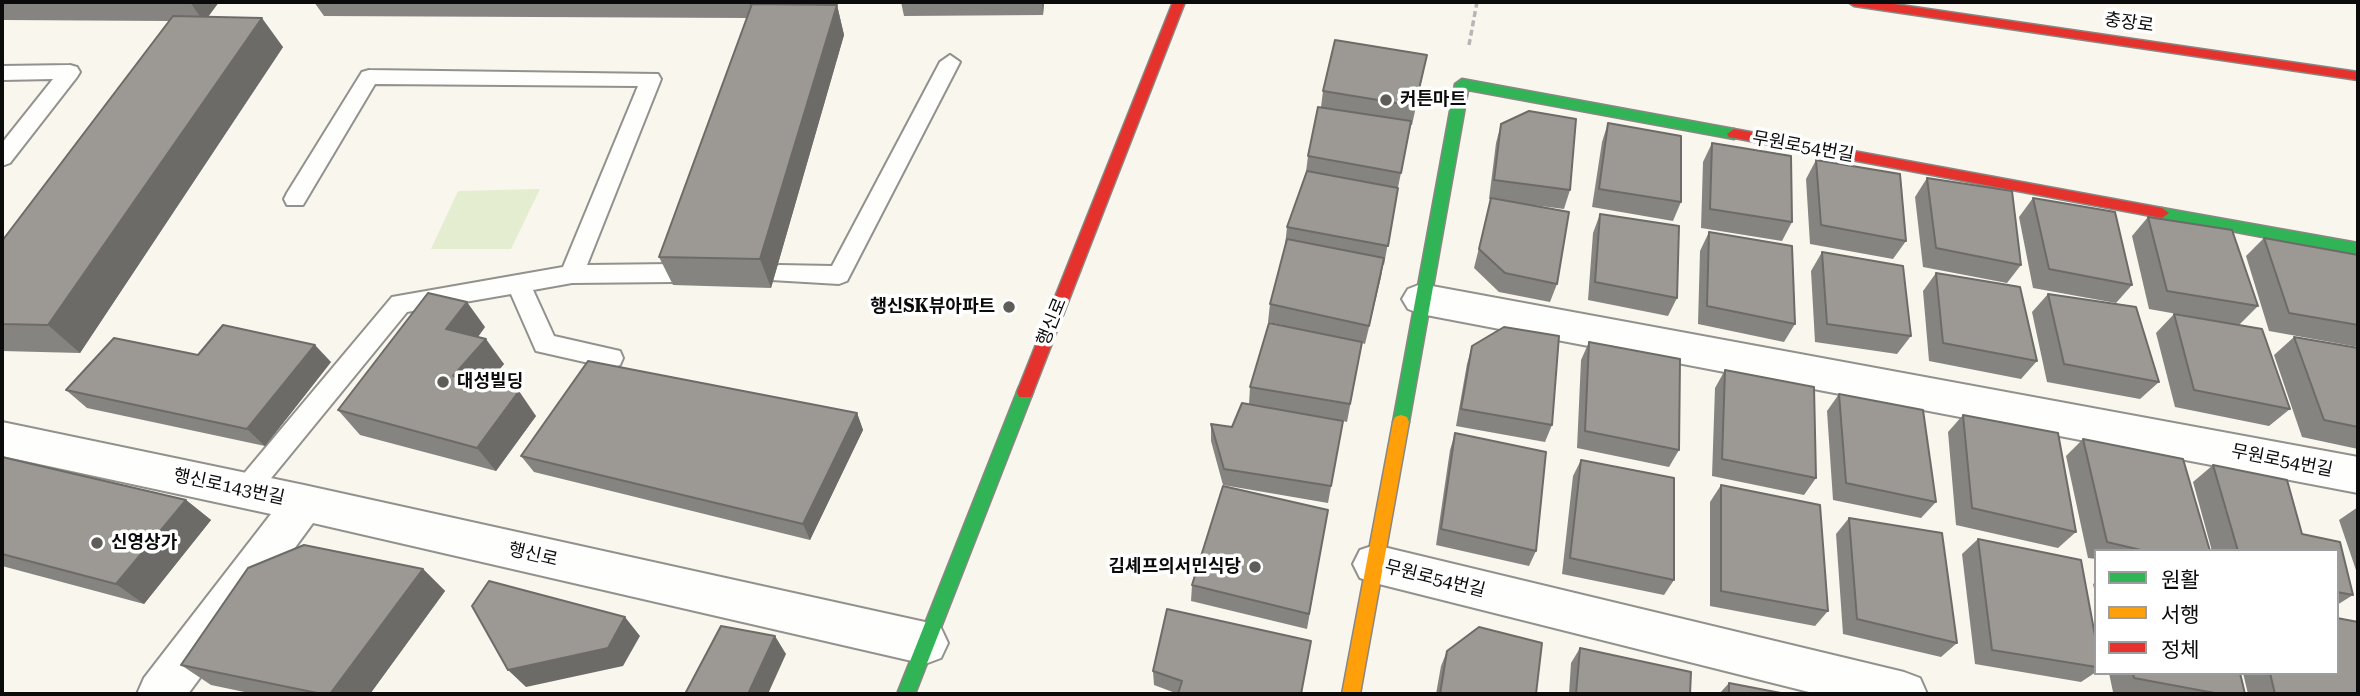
<!DOCTYPE html>
<html>
<head>
<meta charset="utf-8">
<style>
	body { margin:0 }
	#map { position:relative; width:2360px; height:696px; overflow:hidden; background:#f9f6ee; font-family:"Roboto Serif","Noto Sans KR",serif }
	canvas { display:block }
	.frame { position:absolute; inset:0; border:4px solid #0b0b0b; pointer-events:none }
	.legend { position:absolute; left:2094px; top:549px; width:245px; height:126px; box-sizing:border-box; background:#fff; border:2px solid #9d9d9d; margin:0; padding:9px 12px; list-style:none; font-size:21px; color:#0b0b0b }
	.legend li { display:flex; align-items:center; gap:14px; height:35px }
	.legend b { width:35px; border:2px solid #9d9d9d }
</style>
</head>
<body>
<div id="map">
<canvas width="2360" height="696"></canvas>
<div class="frame"></div>
<ul class="legend">
<li><b style="height:9px;background:#30b455"></b>원활</li>
<li><b style="height:9px;background:#ff9f0a"></b>서행</li>
<li><b style="height:9px;background:#e5322d"></b>정체</li>
</ul>
</div>
<script>
const context = document.querySelector('canvas').getContext('2d');
context.lineJoin = 'round';
function fillPath(path, color) { context.fillStyle = color; context.fill(path, 'evenodd'); }
const shape = rows => new Path2D(rows.map(r => 'M' + r).join(''));
function strokePath(path, color, width, dash) { context.strokeStyle = color; context.lineWidth = width; context.lineCap = dash ? 'butt' : 'round'; context.setLineDash(dash || []); context.stroke(path); }
function write(font, color, halo, rows, align = 'center') {
  context.font = font + ' "Roboto Serif","Noto Sans KR",serif'; context.lineWidth = 7; context.setLineDash([]); context.textBaseline = 'middle'; context.strokeStyle = halo; context.fillStyle = color; for (const [text, x, y, turn = 0] of rows) {
    context.save(); context.translate(x, y); context.rotate((+turn || 0) * Math.PI / 180); context.textAlign = isNaN(turn) ? turn : align; if (halo) context.strokeText(text, 0, 0); context.fillText(text, 0, 0); context.restore();
  }
}
fillPath(shape([
	[540,189,511,249,431,249,458,191]
]), '#e4edd0');
const lane = shape([
	[950,55,960,62,847,281,839,284,771,280,767,274,771,268,779,265,832,266,940,62,950,55],
	[70,65,77,67,80,72,77,77,10,163,2,166,2,143,53,79,2,80,2,66,70,65],
	[369,70,658,74,661,79,587,265,673,264,681,267,685,273,681,279,673,282,572,283,533,290,554,336,620,351,623,358,620,365,611,368,536,351,511,294,407,312,254,499,245,502,236,499,232,491,236,483,392,297,563,267,638,86,375,84,303,205,287,205,284,199,287,193,362,72,369,70]
]);
const street = shape([
	[1421,284,2358,457,2358,493,1421,314,1408,309,1402,299,1408,289,1421,284],
	[2,422,304,485,925,622,941,628,948,643,941,658,925,664,313,523,188,694,137,694,144,678,271,514,2,456,2,422],
	[1375,545,1904,672,1920,678,1927,694,1817,694,1375,583,1360,578,1353,564,1360,550,1375,545]
]);
const fast = shape([
	[1462,79,1734,129,1741,134,1734,139,1468,90,1409,422,1407,427,1401,429,1395,427,1393,422,1455,84,1462,79],
	[2162,208,2358,243,2358,255,2157,217,2155,213,2157,209,2162,208],
	[1025,385,1031,387,1033,392,915,694,897,694,1017,392,1019,387,1025,385]
]);
const slow = shape([
	[1401,415,1407,417,1409,422,1360,694,1342,694,1393,422,1395,417,1401,415]
]);
const jam = shape([
	[1173,2,1185,2,1033,392,1031,397,1019,397,1017,392,1173,2],
	[1848,2,1880,2,2358,72,2358,80,1854,6,1848,2],
	[1734,129,2162,208,2169,213,2162,218,1729,137,1727,134,1734,129]
]);
strokePath(lane, '#92918d', 4);
strokePath(street, '#92918d', 4);
strokePath(fast, '#898784', 3);
strokePath(slow, '#898784', 3);
strokePath(jam, '#898784', 3);
strokePath(shape([
	[1469,45,1477,2]
]), '#b7b6b5', 3.5, [6, 3.5]);
fillPath(lane, '#fefefc');
fillPath(street, '#fefefc');
fillPath(fast, '#30b455');
fillPath(slow, '#ff9f0a');
fillPath(jam, '#e5322d');
fillPath(shape([
	[2,2,219,2,208,17,283,47,80,353,2,351,2,241,169,21,2,20],
	[314,2,759,2,759,4,837,5,844,35,771,288,673,285,659,257,747,18,324,16],
	[901,2,1044,2,1043,15,904,16],
	[1423,74,1412,125,1411,125,1397,192,1384,265,1383,265,1365,344,1362,343,1347,422,1343,421,1328,503,1223,485,1211,441,1211,424,1232,427,1333,419,1249,404,1250,387,1282,325,1268,322,1270,304,1285,246,1287,227,1306,172,1308,156,1321,107,1323,91],
	[1608,123,1681,202,1673,221,1592,207,1602,142],
	[1501,124,1570,190,1564,209,1525,204,1557,284,1550,302,1499,292,1474,268,1491,199,1489,199,1496,143],
	[1712,143,1792,222,1782,241,1701,228,1703,162],
	[1816,160,1906,241,1893,259,1810,244,1806,179],
	[1927,178,2021,265,2007,283,1923,267,1915,197],
	[2033,198,2132,285,2116,303,2033,288,2019,217],
	[1600,214,1677,298,1668,316,1588,300,1593,233],
	[2148,217,2258,306,2239,325,2149,309,2132,236],
	[1709,232,1795,324,1784,342,1698,324,1700,251],
	[2264,238,2358,325,2358,347,2269,331,2246,256],
	[1822,252,1911,336,1897,354,1815,342,1811,271],
	[1936,273,2037,361,2021,379,1929,361,1923,291],
	[2048,294,2159,382,2140,399,2047,382,2032,312],
	[2174,314,2290,409,2269,426,2175,407,2156,333],
	[485,327,478,337,504,364,487,384,536,416,496,471,360,435,338,410],
	[2294,337,2358,348,2358,449,2302,437,2274,355],
	[1589,342,1679,450,1669,467,1577,448,1581,360],
	[1472,346,1552,425,1545,442,1456,426,1467,364],
	[198,355,331,362,265,446,87,408,66,390],
	[1725,370,1816,478,1804,495,1712,476,1715,388],
	[1839,394,1936,502,1921,518,1833,500,1827,411],
	[857,413,863,430,810,540,534,472,521,456],
	[1963,415,2076,532,2058,548,1956,525,1948,432],
	[1455,433,1536,551,1529,566,1436,545,1450,450],
	[2083,439,2210,551,2096,551,2096,559,2088,558,2066,456],
	[2,457,186,500,211,520,144,604,2,566],
	[1581,460,1674,580,1664,595,1562,574,1573,476],
	[2213,465,2287,480,2302,534,2340,542,2353,595,2337,605,2337,551,2212,551,2193,482],
	[1721,485,1828,611,1815,626,1710,606,1710,502],
	[2358,507,2358,576,2339,520],
	[1328,510,1307,629,1191,601,1192,585],
	[1849,518,1957,643,1941,657,1843,634,1836,534],
	[1978,539,2096,641,2096,672,2081,682,1975,664,1962,554],
	[423,569,445,591,370,694,254,694,211,685,181,665],
	[2096,582,2096,598,2093,584],
	[1580,648,1690,694,1569,694,1571,663],
	[1447,651,1536,694,1436,694,1441,666],
	[1153,671,1301,694,1178,694,1154,685],
	[2109,673,2240,673,2245,694,2123,694,2113,692],
	[2243,673,2337,673,2358,694,2248,694],
	[1729,683,1786,694,1719,694]
]), '#868480');
fillPath(shape([
	[190,2,219,2,204,22],
	[749,2,759,2,754,18],
	[1042,2,1044,2,1043,15],
	[837,5,844,35,771,288,760,259],
	[262,18,283,47,80,353,48,325],
	[1384,258,1381,277,1365,344,1369,326],
	[467,302,485,327,465,354,446,329],
	[486,339,504,364,472,401,453,376],
	[315,345,331,362,265,446,247,429],
	[519,391,536,416,496,471,477,448],
	[857,413,863,430,810,540,803,524],
	[186,500,211,520,144,604,116,584],
	[423,569,445,591,370,694,330,694],
	[625,617,640,636,623,666,526,687,508,670],
	[775,636,786,654,768,694,748,694]
]), '#6d6b68');
const building = shape([
	[752,4,837,5,760,259,659,257,752,4],
	[173,16,262,18,48,325,2,324,2,241,173,16],
	[1335,40,1427,55,1415,106,1323,91,1335,40],
	[1318,107,1411,121,1401,173,1308,156,1318,107],
	[1529,111,1576,119,1570,190,1494,180,1501,124,1529,111],
	[1608,123,1681,136,1681,202,1599,189,1608,123],
	[1712,143,1791,156,1792,222,1710,209,1712,143],
	[1816,160,1900,174,1906,241,1821,225,1816,160],
	[1307,171,1398,188,1388,246,1287,227,1307,171],
	[1927,178,2012,191,2021,265,1936,248,1927,178],
	[1491,198,1569,212,1557,284,1505,273,1479,249,1491,198],
	[2033,198,2115,212,2132,285,2049,269,2033,198],
	[1600,214,1679,226,1677,298,1595,282,1600,214],
	[2148,217,2232,230,2258,306,2167,291,2148,217],
	[1709,232,1792,246,1795,324,1707,306,1709,232],
	[2264,238,2358,255,2358,325,2289,313,2264,238],
	[1287,239,1384,258,1369,326,1270,304,1287,239],
	[1822,252,1903,266,1911,336,1827,324,1822,252],
	[1936,273,2020,287,2037,361,1943,343,1936,273],
	[428,293,467,302,446,329,486,339,453,376,519,391,477,448,338,410,428,293],
	[2048,294,2136,307,2159,382,2064,364,2048,294],
	[2174,314,2262,329,2290,409,2194,390,2174,314],
	[1269,323,1362,342,1350,404,1250,387,1269,323],
	[223,325,315,345,247,429,66,390,114,338,198,355,223,325],
	[1504,327,1559,336,1552,425,1461,409,1472,346,1504,327],
	[2294,337,2358,348,2358,427,2324,420,2294,337],
	[1589,342,1680,359,1679,450,1585,431,1589,342],
	[588,361,857,413,803,524,521,456,588,361],
	[1725,370,1814,387,1816,478,1722,459,1725,370],
	[1839,394,1923,410,1936,502,1846,483,1839,394],
	[1242,403,1343,421,1331,486,1224,469,1211,424,1232,427,1242,403],
	[1963,415,2058,433,2076,532,1972,508,1963,415],
	[1455,433,1546,452,1536,551,1441,529,1455,433],
	[2083,439,2183,459,2210,551,2145,551,2107,542,2083,439],
	[2,457,186,500,116,584,2,554,2,457],
	[1581,460,1674,478,1674,580,1570,558,1581,460],
	[2213,465,2287,480,2302,534,2340,542,2353,595,2337,592,2337,551,2238,551,2213,465],
	[1721,485,1820,505,1828,611,1721,591,1721,485],
	[1223,486,1328,510,1309,614,1192,585,1223,486],
	[1849,518,1942,533,1957,643,1857,619,1849,518],
	[1978,539,2081,560,2096,641,2096,667,1992,650,1978,539],
	[304,545,423,569,330,694,322,694,181,665,248,568,304,545],
	[489,581,625,617,608,648,508,670,472,606,489,581],
	[1167,609,1311,641,1301,694,1178,694,1182,681,1153,671,1167,609],
	[2337,618,2358,622,2358,694,2275,694,2270,673,2337,673,2337,618],
	[721,626,775,636,748,694,685,694,721,626],
	[1479,627,1542,643,1536,694,1440,694,1447,651,1479,627],
	[1580,648,1691,672,1690,694,1576,694,1580,648],
	[2133,673,2240,673,2245,694,2220,694,2134,678,2133,673],
	[1729,683,1786,694,1729,694,1729,683]
]);
fillPath(building, '#9c9995');
strokePath(building, '#6d6b68', 2);
for (const [x, y, r, color] of [
	[1386,100,7,"#5e5d5a"],
	[1009,307,7,"#5e5d5a"],
	[443,382,7,"#5e5d5a"],
	[97,543,7,"#5e5d5a"],
	[1255,567,7,"#5e5d5a"]
]) { const dot = new Path2D(); dot.arc(x, y, r, 0, 2 * Math.PI); context.fillStyle = color; context.fill(dot); strokePath(dot, '#fff', 2.5); }
write('18px', '#0b0b0b', '#fff', [
	["충장로",2129,23,8],
	["무원로54번길",1803,147,10],
	["행신로",1052,322,-68],
	["무원로54번길",2282,461,11],
	["행신로143번길",229,487,12],
	["행신로",533,555,13],
	["무원로54번길",1435,579,14]
]);
write('bold 18px', '#0b0b0b', '#fff', [
	["커튼마트",1400,100],
	["행신SK뷰아파트",995,307,"right"],
	["대성빌딩",457,382],
	["신영상가",111,543],
	["김셰프의서민식당",1241,567,"right"]
], 'left');
</script>
</body>
</html>
